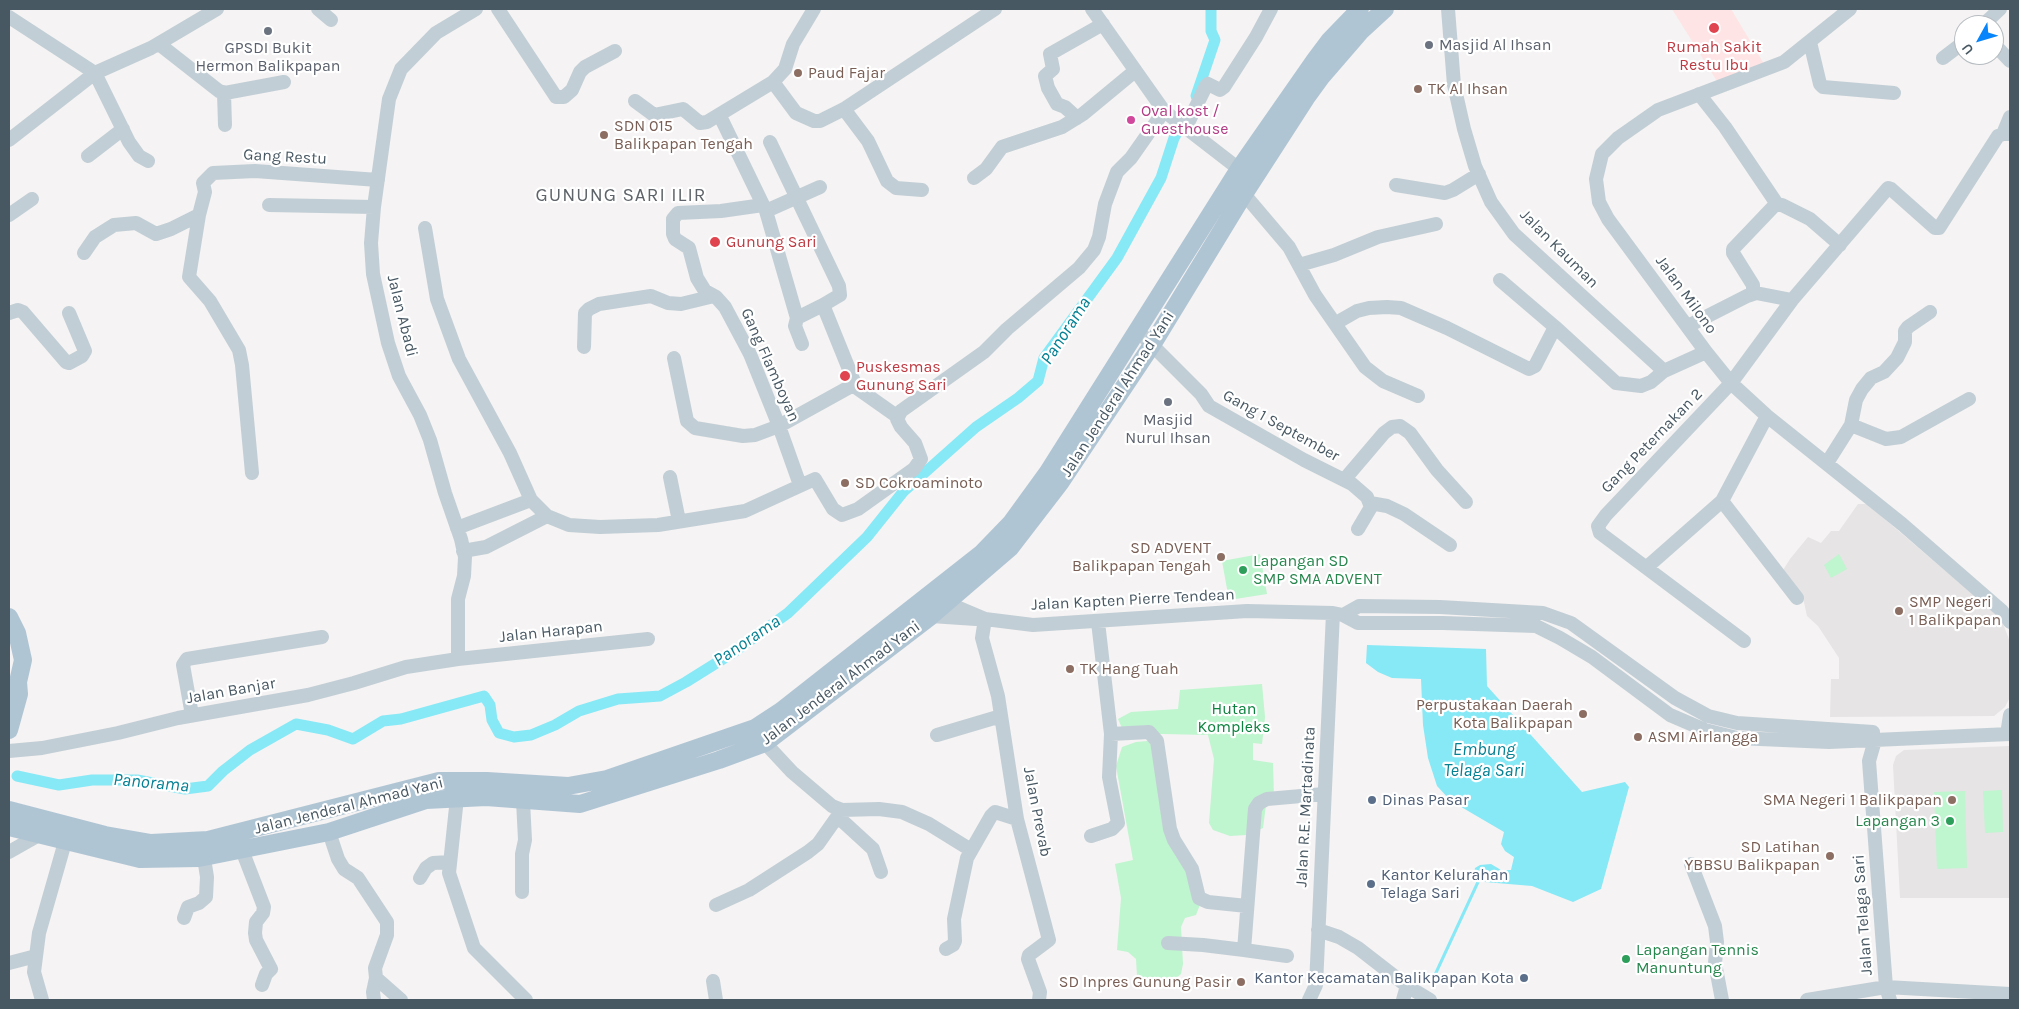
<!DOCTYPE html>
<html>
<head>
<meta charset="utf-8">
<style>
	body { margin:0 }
	#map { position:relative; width:2019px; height:1009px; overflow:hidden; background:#f5f3f3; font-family:Karla,sans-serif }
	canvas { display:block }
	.frame { position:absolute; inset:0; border:10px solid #485863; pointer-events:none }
	.north { position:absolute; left:1954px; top:15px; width:50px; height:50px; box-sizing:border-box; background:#fff; border:1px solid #b6bcc1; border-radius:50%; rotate:231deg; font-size:14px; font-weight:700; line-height:20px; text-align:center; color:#485863 }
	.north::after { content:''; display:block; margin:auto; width:18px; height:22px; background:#0885fa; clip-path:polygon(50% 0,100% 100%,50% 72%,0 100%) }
</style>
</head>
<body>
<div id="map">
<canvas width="2019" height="1009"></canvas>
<div class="frame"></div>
<div class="north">U</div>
</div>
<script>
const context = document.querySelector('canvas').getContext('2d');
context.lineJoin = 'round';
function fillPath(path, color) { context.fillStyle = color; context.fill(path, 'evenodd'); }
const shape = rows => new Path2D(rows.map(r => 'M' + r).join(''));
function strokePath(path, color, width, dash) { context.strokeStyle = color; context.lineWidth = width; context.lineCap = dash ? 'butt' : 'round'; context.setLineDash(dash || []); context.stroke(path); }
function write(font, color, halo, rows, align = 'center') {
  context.font = font + ' Karla,sans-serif'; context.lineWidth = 4.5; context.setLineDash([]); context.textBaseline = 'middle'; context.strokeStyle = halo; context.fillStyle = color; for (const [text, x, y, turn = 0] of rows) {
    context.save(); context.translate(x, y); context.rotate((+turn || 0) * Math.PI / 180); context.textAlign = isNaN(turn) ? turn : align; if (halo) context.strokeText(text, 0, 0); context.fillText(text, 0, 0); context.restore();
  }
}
fillPath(shape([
	[1858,504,1867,504,1988,607,2002,621,2010,642,2010,697,2005,707,1994,716,1830,717,1831,679,1839,679,1839,658,1818,626,1807,616,1804,602,1780,575,1790,559,1808,537,1821,543,1831,531,1839,531],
	[2010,746,2010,898,1900,898,1893,765,1896,756,1904,750]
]), '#e6e4e5');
fillPath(shape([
	[1672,9,1731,9,1764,64,1717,81]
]), '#fee4e4');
fillPath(shape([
	[1260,554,1267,594,1229,600,1222,561],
	[1839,554,1847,569,1831,578,1824,565],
	[1262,684,1265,717,1262,744,1253,743,1253,760,1273,763,1274,798,1266,805,1263,828,1246,835,1230,836,1213,830,1209,823,1214,759,1208,735,1163,734,1125,735,1118,719,1131,712,1178,709,1180,690],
	[1159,740,1173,822,1201,902,1196,915,1185,918,1181,927,1183,964,1181,974,1174,980,1150,983,1137,976,1136,959,1128,952,1117,950,1121,898,1115,864,1133,860,1116,766,1122,747,1136,742],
	[2002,790,2003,832,1985,833,1983,791],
	[1965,791,1967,868,1937,869,1934,792]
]), '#bff5cf');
fillPath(shape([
	[1367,645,1486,649,1487,686,1582,792,1625,782,1629,787,1601,889,1573,902,1532,886,1473,881,1475,868,1480,865,1491,864,1501,870,1511,870,1514,857,1505,851,1501,844,1504,832,1451,801,1437,786,1428,758,1423,725,1421,679,1392,678,1378,672,1366,663]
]), '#87e8f6');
strokePath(shape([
	[1434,977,1478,882]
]), '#87e8f6', 3);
strokePath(shape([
	[1196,96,1215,40,1211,31,1211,9],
	[17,776,59,785,92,780,137,780,185,789,208,786,223,771,250,750,296,724,328,730,353,739,383,721,401,719,484,696,490,705,492,720,499,733,514,737,531,735,555,725,579,711,618,699,660,696,686,682,734,652,788,613,867,537,903,492,976,427,1018,398,1038,381,1044,358,1117,258,1161,178,1174,138,1186,117]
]), '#87e8f6', 11);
strokePath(shape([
	[318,9,331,20],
	[498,9,556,97,564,97,572,90,580,72,585,67,615,51],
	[1092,9,1164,111,1239,169],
	[1448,9,1454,85,1464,129,1475,166,1491,202,1514,234,1664,371],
	[1850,9,1784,62,1658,110,1618,138,1602,154,1596,179,1599,202,1608,219,1706,352,1731,383,1767,416,1902,524,2002,611,2010,622],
	[9,17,95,73,129,142,139,156,148,161],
	[1983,25,2000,9],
	[1810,42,1820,84,1823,87,1894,93],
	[159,44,219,91,225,93,284,82],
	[1994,44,2010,61],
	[1943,58,1964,42],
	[773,82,796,113,814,121,820,121,844,109,995,9],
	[224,93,225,125],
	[1699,94,1725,127,1777,204],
	[635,101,654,115,683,109,700,123,707,122,773,82,785,69,793,44,814,9],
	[844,109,868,141,887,181,896,188,922,190],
	[720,116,766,211,797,318],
	[1077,118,1065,107,1057,104,1048,88,1045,76,1053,69,1050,54,1103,24],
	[1186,127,1206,86,1208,84,1220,90,1224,87,1256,37,1271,9],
	[2003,134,2010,117],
	[9,140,95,73,151,48,217,9],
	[88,156,123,129],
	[974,178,986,169,1002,147,1062,127,1083,114,1135,71],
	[1396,185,1445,193,1453,190,1479,174],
	[1244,194,1289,247,1315,295,1365,367,1383,381,1418,396],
	[269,205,374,207],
	[763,205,721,211,678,213,673,219,673,234,675,239,689,248,697,278,705,291,716,297,725,307,750,354,779,426,800,485],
	[766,211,820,187],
	[9,215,32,199],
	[425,228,437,299,459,359,510,453,531,500],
	[84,253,95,237,114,225,136,223,156,234,171,229,199,215],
	[1299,265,1334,255,1378,237,1436,224],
	[1500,280,1555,327,1616,383,1641,386,1651,382,1664,371,1706,352],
	[1753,294,1753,285,1733,253,1733,249,1775,205,1782,205,1810,219,1840,245],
	[9,313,18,310,23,312,66,362,69,363,82,356,85,351,69,313],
	[1336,323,1357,311,1369,308,1387,307,1401,308,1447,328,1529,369,1535,366,1555,327],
	[1688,326,1747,296,1756,293,1792,300,1888,188,1891,189,1935,228,1939,228,1998,136,2003,134,2010,134],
	[1138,331,1201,394,1209,406,1304,460,1352,484,1367,497,1371,507,1358,529],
	[802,344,795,326,797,318,823,305],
	[584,347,585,313,589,309,599,304,651,296,668,303,681,304,714,296],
	[674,358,687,421,695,428,743,436,755,435,779,426,855,384,823,305,840,295,839,286,770,142],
	[854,386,898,417],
	[1851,425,1856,400,1862,389,1871,378,1884,372,1897,358,1905,342,1905,331,1908,327,1930,312],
	[1827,463,1851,425,1886,439,1901,437,1969,399],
	[252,473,242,365,239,350,210,301,189,277,199,215,205,192,203,183,213,173,255,171,378,180],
	[670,477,679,521],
	[1344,480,1384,433,1392,427,1400,426,1410,433,1437,470,1466,502],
	[1722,501,1797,598],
	[1370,503,1387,506,1404,514,1450,545],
	[457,528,531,500,547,516,569,525,600,527,658,525,745,511,815,479,833,509,842,515,858,509,914,469,921,459,915,443,901,427,897,419,901,411,984,352,1007,329,1079,268,1094,250,1099,237,1105,204,1117,172,1131,158,1164,111],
	[463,551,486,547,547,516],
	[1647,567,1722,501,1767,416],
	[941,598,947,603,985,619,1033,625,1247,611,1333,613,1343,615,1358,623,1443,623,1536,626,1560,638,1592,657,1670,715,1705,730,1737,738,1829,742,2010,734],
	[927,613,931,616,976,619],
	[1343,615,1359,606,1440,607,1543,613,1571,623,1675,698,1708,716,1737,723,1873,732],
	[985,619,982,638,998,696,1017,819,1049,940,1029,955,1028,959,1040,992,1039,1000],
	[1744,641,1600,533,1598,526,1606,515,1731,383,1792,300],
	[458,659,458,599,464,576,465,557,461,539,445,493,430,440,420,415,399,376,388,343,373,274,371,243,374,207,389,99,401,69,436,33,476,9],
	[192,715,183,665,187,659,322,637],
	[2008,728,2010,715],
	[1111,734,1149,732,1157,741,1170,829,1174,840,1192,869,1199,898,1208,902,1247,906],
	[937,735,1001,716],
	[765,743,792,772,832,806,842,810,879,809,902,812,929,824,971,850],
	[9,751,42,748,118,733,178,718,308,695,354,683,406,667,458,659,648,639],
	[457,798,449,873,474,948,526,1000],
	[837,816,873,849,881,872],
	[329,832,338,859,344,869,358,878,387,922,387,935,375,968,376,978,401,1000],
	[1091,836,1112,829,1118,823,1109,777,1111,734,1098,622],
	[242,850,264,907,263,913,256,922,255,933,256,940,271,969,266,974,262,985],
	[9,852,39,835],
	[1691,864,1715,926,1717,942,1715,963,1722,1000],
	[420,878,426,868,433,863,450,862],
	[522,892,522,854,525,840,523,801],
	[716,905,749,890,808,852,818,844,842,810],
	[184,918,188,907,199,903,206,897,207,877,204,858],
	[1318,930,1339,937,1358,948,1407,986,1430,1000],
	[1168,943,1203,945,1244,950,1255,809,1259,803,1267,799,1324,794],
	[946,949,953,945,955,941,954,919,967,858,991,816,995,812,1017,819],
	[1244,950,1287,956],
	[9,963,36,956],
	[713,981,716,1000],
	[42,1000,34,972,39,933,65,842],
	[374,1000,373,992,376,978],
	[1309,1000,1316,985,1333,613],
	[1403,1000,1407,986],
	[1807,1000,1886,987,1869,761,1875,740],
	[1890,1000,1886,987,2010,994]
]), '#c2ced5', 14);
strokePath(shape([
	[9,617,17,633,23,660,18,682,19,694,9,730],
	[9,810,105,835,151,843,208,840,439,781,487,781,568,786,607,779,755,728,781,711,982,553,1011,523,1048,472,1239,169,1315,60,1330,40,1360,9],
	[9,827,140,859,199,858,329,832,426,800,486,797,580,804,719,760,765,743,931,616,1010,548,1060,483,1152,345,1244,194,1306,98,1322,76,1360,32,1385,9]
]), '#b0c5d4', 18);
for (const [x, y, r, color] of [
	[1714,28,6,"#e0444e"],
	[268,31,5,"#6b7280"],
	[1429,45,5,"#6b7280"],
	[798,73,5,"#8d6e63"],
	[1418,89,5,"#8d6e63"],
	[1131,120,5,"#d1479c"],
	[604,135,5,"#8d6e63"],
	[715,242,6,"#e0444e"],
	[845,376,6,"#e0444e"],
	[1168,402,5,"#6b7280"],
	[845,483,5,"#8d6e63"],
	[1221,557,5,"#8d6e63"],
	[1243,570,5,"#2e9e5b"],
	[1899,611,5,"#8d6e63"],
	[1070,669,5,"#8d6e63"],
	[1583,714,5,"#8d6e63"],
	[1638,737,5,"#8d6e63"],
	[1372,800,5,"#5c6f8a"],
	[1952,800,5,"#8d6e63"],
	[1950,821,5,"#2e9e5b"],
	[1830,856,5,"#8d6e63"],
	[1371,884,5,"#5c6f8a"],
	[1626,959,5,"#2e9e5b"],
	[1524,978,5,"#5c6f8a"],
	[1241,982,5,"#8d6e63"]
]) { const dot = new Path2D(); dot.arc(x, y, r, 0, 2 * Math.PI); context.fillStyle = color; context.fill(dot); strokePath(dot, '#fff', 2); }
write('16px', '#5b616d', '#fff', [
	["Masjid Al Ihsan",1439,45,"left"],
	["GPSDI Bukit",268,48],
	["Hermon Balikpapan",268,66],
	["Masjid",1168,420],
	["Nurul Ihsan",1168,438]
]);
write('16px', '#be3a42', '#fff', [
	["Rumah Sakit",1714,47,"center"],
	["Restu Ibu",1714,65,"center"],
	["Gunung Sari",726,242],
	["Puskesmas",856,367],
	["Gunung Sari",856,385]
], 'left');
write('16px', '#785e54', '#fff', [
	["Paud Fajar",808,73],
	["TK Al Ihsan",1428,89],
	["SDN 015",614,126],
	["Balikpapan Tengah",614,144],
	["SD Cokroaminoto",855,483],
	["SD ADVENT",1211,548,"right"],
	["Balikpapan Tengah",1211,566,"right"],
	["SMP Negeri",1909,602],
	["1 Balikpapan",1909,620],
	["TK Hang Tuah",1080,669],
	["Perpustakaan Daerah",1573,705,"right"],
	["Kota Balikpapan",1573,723,"right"],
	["ASMI Airlangga",1648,737],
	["SMA Negeri 1 Balikpapan",1942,800,"right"],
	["SD Latihan",1820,847,"right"],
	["YBBSU Balikpapan",1820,865,"right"],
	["SD Inpres Gunung Pasir",1231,982,"right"]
], 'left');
write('16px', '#b23c85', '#fff', [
	["Oval kost /",1141,111],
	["Guesthouse",1141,129]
], 'left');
write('16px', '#485863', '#fff', [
	["Gang Restu",285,157,3],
	["Jalan Kauman",1559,249,45],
	["Jalan Milono",1686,295,54],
	["Jalan Abadi",402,316,76],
	["Gang Flamboyan",770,365,66],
	["Jalan Jenderal Ahmad Yani",1118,394,-57],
	["Gang 1 September",1281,426,29],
	["Gang Peternakan 2",1652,441,-46],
	["Jalan Kapten Pierre Tendean",1133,600,-3],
	["Jalan Harapan",551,632,-6],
	["Jalan Jenderal Ahmad Yani",841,683,-37],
	["Jalan Banjar",231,691,-10],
	["Jalan Jenderal Ahmad Yani",349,806,-14],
	["Jalan R.E. Martadinata",1306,807,-87],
	["Jalan Prevab",1037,812,79],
	["Jalan Telaga Sari",1863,915,-94]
]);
write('16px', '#27864d', '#fff', [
	["Lapangan SD",1253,561],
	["SMP SMA ADVENT",1253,579],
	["Lapangan 3",1940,821,"right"],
	["Lapangan Tennis",1636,950],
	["Manuntung",1636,968]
], 'left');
write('16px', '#0d823f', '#fff', [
	["Hutan",1234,709],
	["Kompleks",1234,727]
]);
write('16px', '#4e5e75', '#fff', [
	["Dinas Pasar",1382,800],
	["Kantor Kelurahan",1381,875],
	["Telaga Sari",1381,893],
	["Kantor Kecamatan Balikpapan Kota",1514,978,"right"]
], 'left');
write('italic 18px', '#048093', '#fff', [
	["Panorama",1066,331,-57],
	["Panorama",747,641,-34],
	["Embung",1484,750],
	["Telaga Sari",1484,771],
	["Panorama",151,783,5]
]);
context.letterSpacing = '1px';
write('19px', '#5e6469', '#fff', [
	["GUNUNG SARI ILIR",621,196]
]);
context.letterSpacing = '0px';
</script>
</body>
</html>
